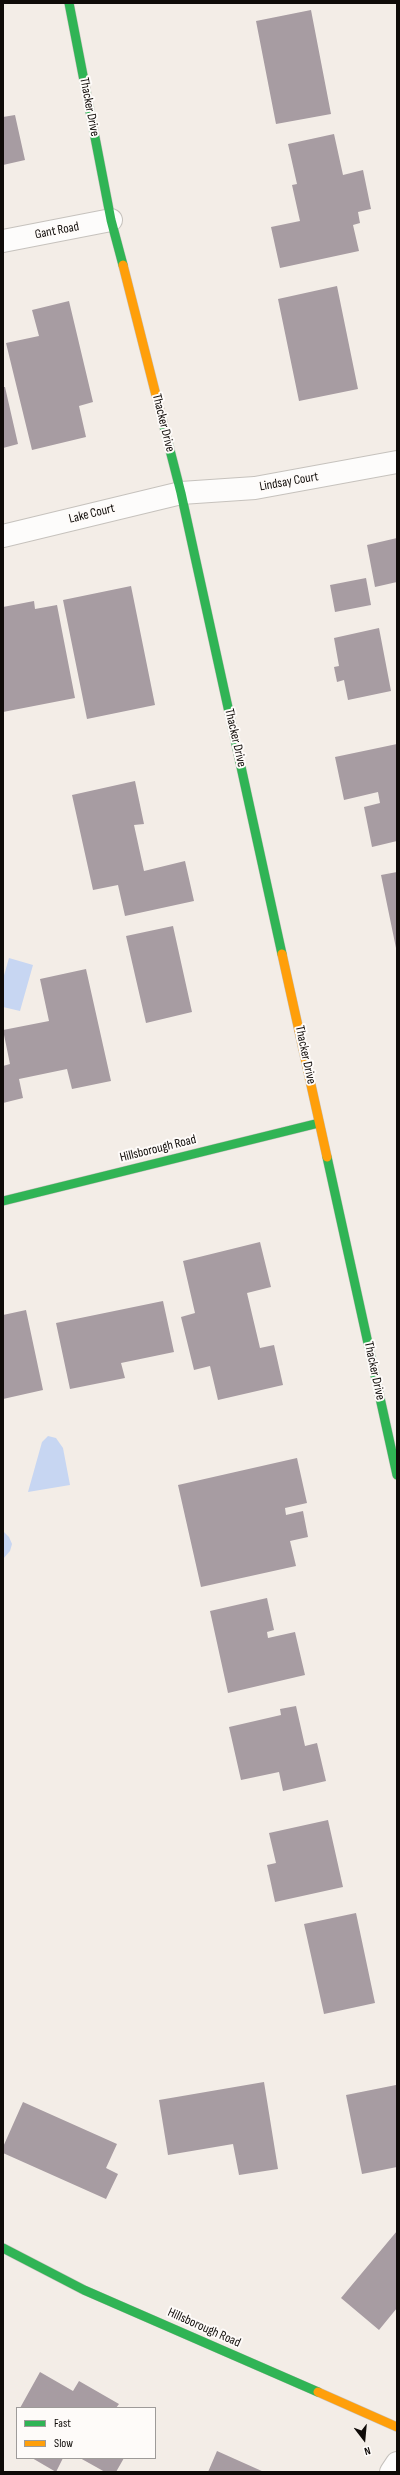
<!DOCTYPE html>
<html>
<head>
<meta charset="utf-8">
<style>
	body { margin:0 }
	#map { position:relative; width:400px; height:2475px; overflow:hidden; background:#f3ede7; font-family:"Sofia Sans Condensed",sans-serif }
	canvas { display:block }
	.frame { position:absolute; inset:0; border:4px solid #0f0b08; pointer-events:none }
	.legend { position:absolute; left:16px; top:2407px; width:140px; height:52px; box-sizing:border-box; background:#fefbf9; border:1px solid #9e9b99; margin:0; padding:5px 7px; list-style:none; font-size:12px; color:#0f0b08 }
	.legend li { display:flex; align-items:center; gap:8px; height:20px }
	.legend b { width:20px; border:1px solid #9e9b99 }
	.north { position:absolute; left:344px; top:2419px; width:40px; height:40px; -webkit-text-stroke:3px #fefbf9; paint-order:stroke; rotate:164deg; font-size:11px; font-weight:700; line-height:16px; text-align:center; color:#0f0b08 }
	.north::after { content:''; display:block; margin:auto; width:14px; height:18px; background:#0f0b08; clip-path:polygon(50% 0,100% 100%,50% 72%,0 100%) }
</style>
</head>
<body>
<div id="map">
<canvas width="400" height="2475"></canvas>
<div class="frame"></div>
<ul class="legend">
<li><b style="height:5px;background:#30b455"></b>Fast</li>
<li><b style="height:5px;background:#ff9f0a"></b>Slow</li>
</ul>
<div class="north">N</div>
</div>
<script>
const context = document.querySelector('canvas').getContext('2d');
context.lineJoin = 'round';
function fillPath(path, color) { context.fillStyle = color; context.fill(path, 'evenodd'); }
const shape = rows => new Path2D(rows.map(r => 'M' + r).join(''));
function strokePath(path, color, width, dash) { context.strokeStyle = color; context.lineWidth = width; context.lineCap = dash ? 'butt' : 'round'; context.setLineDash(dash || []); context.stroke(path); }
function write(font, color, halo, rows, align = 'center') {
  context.font = font + ' "Sofia Sans Condensed",sans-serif'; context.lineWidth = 4; context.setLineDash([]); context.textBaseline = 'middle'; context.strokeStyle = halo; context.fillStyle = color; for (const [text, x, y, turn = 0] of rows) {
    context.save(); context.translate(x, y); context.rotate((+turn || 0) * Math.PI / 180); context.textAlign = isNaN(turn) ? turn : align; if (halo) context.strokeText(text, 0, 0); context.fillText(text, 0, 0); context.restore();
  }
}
fillPath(shape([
	[9,958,33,965,20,1011,3,1007,3,979],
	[48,1436,56,1438,63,1448,70,1485,28,1492,42,1442],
	[3,1531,9,1537,12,1544,10,1551,3,1559]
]), '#c7d6f2');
fillPath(shape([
	[311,10,331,114,276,124,256,21],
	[15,115,25,160,3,165,3,117],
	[334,134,343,175,363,170,371,209,358,212,360,223,353,225,359,251,280,268,271,227,300,221,292,185,297,184,288,144],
	[337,286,358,389,299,401,278,299],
	[69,301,93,402,79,406,86,437,32,450,6,343,39,336,32,310],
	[3,387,5,387,18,444,3,448],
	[397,538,397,582,375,587,367,545],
	[366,578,371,605,335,612,330,585],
	[131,586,155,705,87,719,63,600],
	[34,601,35,609,57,605,75,698,3,712,3,607],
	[379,628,391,691,348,700,344,680,337,682,334,667,339,666,334,638],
	[397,744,397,841,372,847,364,807,380,803,378,792,344,800,335,757],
	[135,781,144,824,134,825,144,871,185,861,194,901,125,916,118,885,93,890,72,795],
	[397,872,397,948,396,948,381,875],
	[173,926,192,1012,146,1023,126,936],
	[86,969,111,1081,72,1089,67,1069,19,1079,23,1098,3,1103,3,1066,10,1064,3,1030,49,1021,40,979],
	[260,1242,271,1287,247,1293,260,1348,274,1345,283,1385,218,1400,210,1366,194,1370,181,1317,195,1313,183,1261],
	[163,1301,174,1352,121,1363,125,1378,70,1389,56,1323],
	[26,1310,43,1390,3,1399,3,1315],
	[297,1458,307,1503,285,1508,286,1515,303,1511,308,1537,290,1541,296,1566,201,1587,178,1485],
	[267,1598,274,1630,267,1632,268,1638,295,1632,305,1675,228,1693,210,1611],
	[296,1706,305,1746,317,1743,326,1781,283,1791,279,1772,241,1780,229,1727,281,1715,280,1709],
	[328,1820,343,1887,275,1902,267,1865,276,1863,269,1833],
	[356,1913,375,2003,324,2014,304,1924],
	[264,2082,278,2169,239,2175,233,2144,168,2155,159,2100],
	[396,2085,397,2167,362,2174,346,2095],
	[23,2102,117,2144,106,2168,118,2174,106,2199,3,2153,3,2147],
	[397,2231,397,2308,379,2330,341,2298],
	[40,2372,73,2391,79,2381,119,2404,116,2408,20,2408],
	[217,2451,264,2472,208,2472],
	[32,2458,63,2458,56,2472],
	[80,2458,124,2458,116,2472,105,2472]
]), '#a79ca2');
const street = shape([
	[3,241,111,220],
	[3,536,181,493,255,488,397,462],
	[391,2472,397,2463]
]);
const fast = shape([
	[69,3,111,220,123,265],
	[161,415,181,493,282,954],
	[327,1157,397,1475],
	[3,1201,319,1123],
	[3,2248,84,2290,318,2392]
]);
const slow = shape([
	[123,265,161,415],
	[282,954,327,1157],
	[318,2392,397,2427]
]);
strokePath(street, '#c6c2bd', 24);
strokePath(fast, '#c6c2bd', 10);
strokePath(slow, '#c6c2bd', 10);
strokePath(street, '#fdfcfb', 22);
strokePath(fast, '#30b455', 9);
strokePath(slow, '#ff9f0a', 9);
write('13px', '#0f0b08', '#fefbf9', [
	["Thacker Drive",89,107,79],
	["Gant Road",57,231,-11],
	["Thacker Drive",163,423,76],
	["Lindsay Court",289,482,-10],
	["Lake Court",92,514,-14],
	["Thacker Drive",235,738,77],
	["Thacker Drive",305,1055,78],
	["Hillsborough Road",158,1149,-14],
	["Thacker Drive",374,1371,78],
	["Hillsborough Road",204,2328,24]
]);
</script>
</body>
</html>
